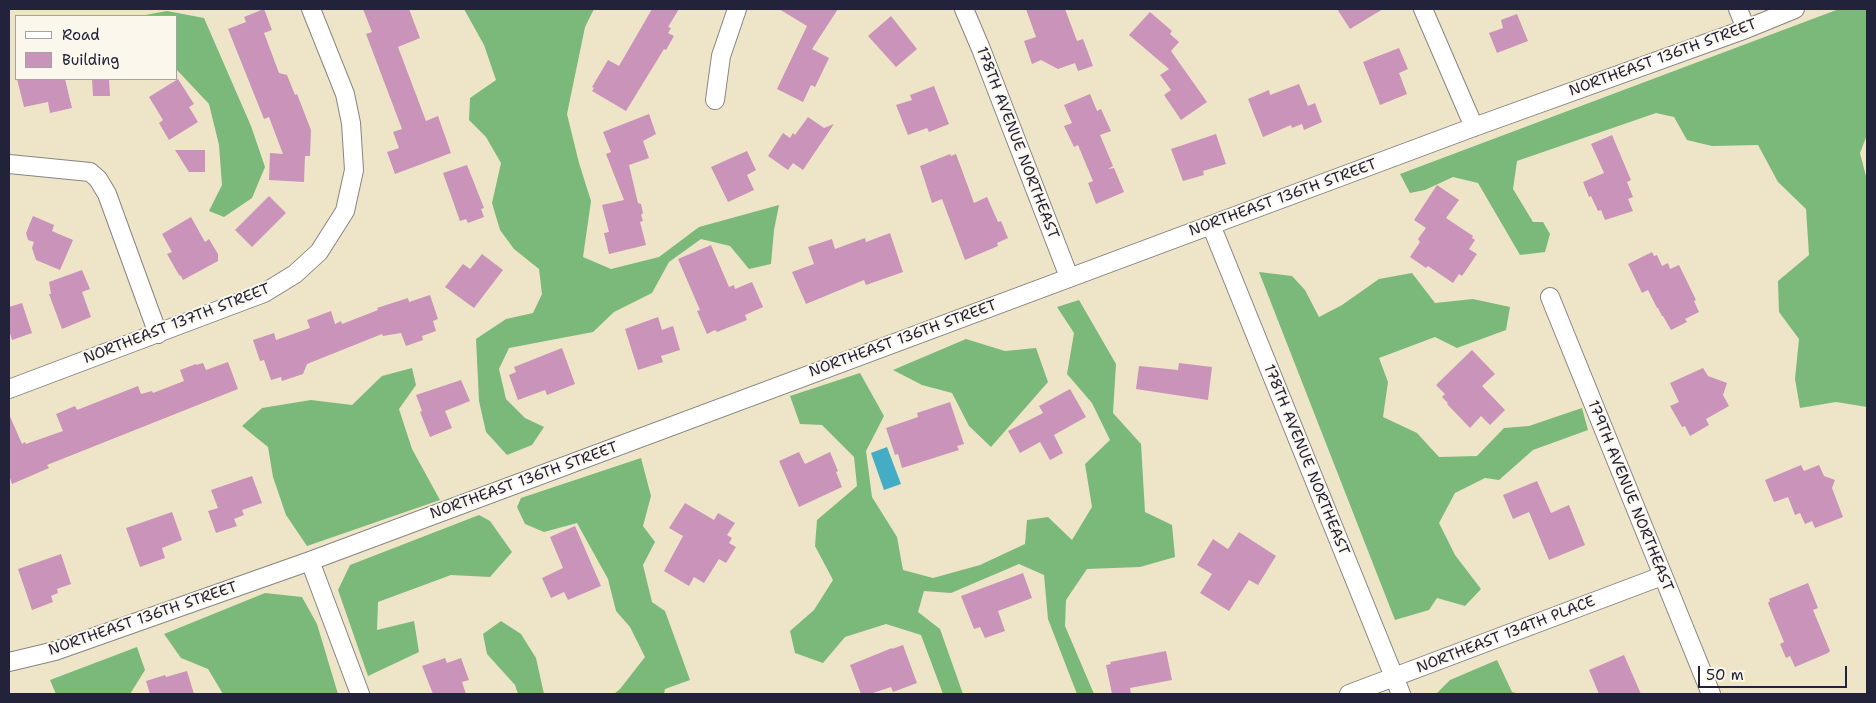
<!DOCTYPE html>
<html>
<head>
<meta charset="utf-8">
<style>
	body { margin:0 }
	#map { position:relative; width:1876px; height:703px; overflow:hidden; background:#eee5c8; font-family:"Shantell Sans",sans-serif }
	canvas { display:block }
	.frame { position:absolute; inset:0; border:10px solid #22223b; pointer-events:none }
	.legend { position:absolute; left:15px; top:15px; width:162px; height:65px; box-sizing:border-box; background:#fbf7ec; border:1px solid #a4a2a5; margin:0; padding:6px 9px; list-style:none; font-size:15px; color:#22223b }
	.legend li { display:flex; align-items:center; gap:10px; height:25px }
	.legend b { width:25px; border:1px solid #a4a2a5 }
	.scale { position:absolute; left:1698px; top:666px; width:149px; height:22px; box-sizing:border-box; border:2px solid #22223b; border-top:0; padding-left:6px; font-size:15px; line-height:18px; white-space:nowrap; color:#22223b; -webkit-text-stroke:4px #fbf7ec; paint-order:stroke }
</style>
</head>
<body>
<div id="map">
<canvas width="1876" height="703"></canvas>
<div class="frame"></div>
<ul class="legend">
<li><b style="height:6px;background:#fff"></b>Road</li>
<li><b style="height:14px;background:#ca93b9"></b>Building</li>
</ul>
<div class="scale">50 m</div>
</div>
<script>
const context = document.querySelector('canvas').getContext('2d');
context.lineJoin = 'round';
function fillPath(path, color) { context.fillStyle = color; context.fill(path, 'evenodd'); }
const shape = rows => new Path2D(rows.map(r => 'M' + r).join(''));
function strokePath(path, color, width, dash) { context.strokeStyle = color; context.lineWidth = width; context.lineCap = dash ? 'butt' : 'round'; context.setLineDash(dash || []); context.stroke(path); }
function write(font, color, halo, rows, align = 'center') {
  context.font = font + ' "Shantell Sans",sans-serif'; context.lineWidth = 4; context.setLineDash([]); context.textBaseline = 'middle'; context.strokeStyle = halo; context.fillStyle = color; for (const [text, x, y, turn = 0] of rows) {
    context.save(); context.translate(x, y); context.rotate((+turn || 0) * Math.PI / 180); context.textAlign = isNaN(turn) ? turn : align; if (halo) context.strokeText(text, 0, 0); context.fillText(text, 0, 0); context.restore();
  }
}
fillPath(shape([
	[464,9,594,9,585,27,567,114,579,163,591,201,583,257,611,269,659,257,699,227,779,205,774,230,771,264,749,269,730,246,701,239,669,262,652,293,614,312,593,332,509,348,499,369,506,399,525,418,544,427,532,445,507,455,486,432,479,401,476,339,506,319,533,313,542,294,539,269,514,249,500,230,492,203,501,163,486,137,469,120,470,98,496,80,484,45],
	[1839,9,1867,9,1867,135,1860,153,1867,180,1867,407,1836,402,1800,408,1795,379,1799,339,1779,312,1778,281,1809,255,1806,209,1778,182,1758,145,1712,146,1687,140,1674,117,1656,113,1517,161,1513,189,1533,222,1543,222,1550,234,1545,252,1520,255,1478,183,1453,177,1425,190,1410,193,1400,174],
	[167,11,204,18,251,126,265,167,252,198,224,217,209,211,222,185,219,145,209,104,176,69,176,16,140,16],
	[1259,272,1292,276,1305,290,1319,317,1342,305,1379,279,1412,273,1435,303,1473,299,1510,307,1506,330,1457,348,1435,337,1379,358,1388,382,1383,417,1417,433,1439,457,1477,456,1504,428,1529,426,1582,408,1588,430,1533,450,1499,480,1485,478,1455,493,1439,523,1455,555,1481,589,1465,606,1437,598,1429,610,1395,620],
	[1079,300,1116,364,1113,413,1141,444,1145,512,1172,525,1175,557,1140,567,1087,569,1066,600,1065,626,1094,694,1077,694,1048,619,1044,575,1019,564,951,593,924,591,918,612,940,629,963,694,943,694,921,635,886,624,845,637,823,663,795,653,790,631,814,610,833,580,815,546,817,520,857,486,854,457,822,425,800,424,790,396,860,373,884,416,866,451,872,497,897,537,903,570,933,578,980,565,1025,544,1027,520,1048,517,1072,540,1092,507,1085,464,1110,440,1092,403,1067,374,1074,333,1057,307],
	[966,339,1005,351,1036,348,1048,382,991,447,969,426,952,393,922,385,893,370],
	[412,368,416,385,399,409,412,449,440,500,307,546,286,515,273,477,268,447,242,426,262,408,311,400,352,405,382,376],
	[641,458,651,496,643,526,655,542,643,565,652,602,665,611,690,680,665,689,664,694,614,694,620,689,645,657,630,627,616,611,608,579,577,523,544,532,525,524,517,507,521,498],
	[479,515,490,521,512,552,490,577,451,575,378,602,377,630,414,621,419,652,368,676,338,590,350,565],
	[265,593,302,597,317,624,338,694,223,694,208,669,181,658,164,634],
	[501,621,521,634,536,658,544,694,518,694,515,685,487,654,483,634],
	[137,647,145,670,130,694,56,694,50,680],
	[1497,660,1512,692,1520,694,1436,694,1450,680]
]), '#7ab97a');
fillPath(shape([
	[887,447,901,484,884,490,871,453]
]), '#45acc5');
fillPath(shape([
	[264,9,272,30,264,33,279,73,287,75,295,95,297,94,311,130,310,156,305,156,304,182,269,180,270,153,283,154,269,117,264,119,228,29,246,22,244,17],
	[363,9,409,9,420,38,398,47,426,121,438,116,451,153,395,174,387,152,399,148,393,132,402,129,366,34,372,32],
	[652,9,679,9,668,27,671,28,668,33,674,36,666,50,664,49,626,111,592,91,594,88,592,87,608,60,619,66],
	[779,9,838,9,812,49,829,58,815,87,811,85,803,102,777,89,807,26],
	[1026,9,1065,9,1077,41,1083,39,1093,66,1078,71,1075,63,1058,69,1041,60,1032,64,1024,41,1036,37],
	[1337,9,1383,9,1350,29],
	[1150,12,1172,31,1170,34,1179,42,1171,51,1207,102,1181,120,1164,95,1171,90,1160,75,1169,69,1129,35],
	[1517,14,1528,41,1497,53,1489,33,1503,28,1501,20],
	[891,16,917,49,896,67,868,36],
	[1399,48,1408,69,1399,73,1407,94,1380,105,1363,62],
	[17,79,65,79,72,108,50,113,48,102,24,107],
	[92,79,109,79,110,96,93,96],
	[178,79,194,104,189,107,198,122,169,140,159,123,163,120,149,97],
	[1299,84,1308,106,1315,103,1322,122,1304,130,1302,124,1292,128,1291,125,1263,137,1248,99,1269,90,1270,95],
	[934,86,949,124,929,132,927,128,908,135,896,105,912,100,910,95],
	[1090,94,1097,111,1101,109,1111,131,1100,135,1113,166,1108,169,1114,168,1124,192,1096,204,1088,183,1093,181,1078,145,1074,147,1064,126,1072,123,1064,105],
	[649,114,656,134,643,141,649,158,629,165,638,203,641,204,643,213,641,215,643,221,640,222,646,245,609,254,604,233,609,232,602,205,624,200,606,154,611,152,603,132],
	[808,117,824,128,834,124,803,170,793,163,788,170,768,156,783,133,790,138,793,133,795,135],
	[1216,134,1226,164,1203,171,1204,175,1183,181,1171,149],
	[1612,135,1631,180,1627,182,1633,197,1628,199,1633,211,1605,220,1601,210,1598,211,1591,196,1589,197,1583,182,1604,173,1591,144],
	[175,150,205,150,205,172,189,172],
	[747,151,756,170,747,175,754,190,728,202,711,167],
	[950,154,951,156,956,154,974,203,987,197,998,222,1001,221,1008,238,997,243,998,246,965,260,942,199,932,203,920,166],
	[467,165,484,208,481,209,484,217,468,223,466,219,460,221,443,173],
	[1437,185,1459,200,1446,218,1473,236,1472,238,1475,240,1469,249,1477,254,1462,276,1459,274,1453,283,1428,266,1426,268,1410,257,1420,242,1418,239,1426,228,1414,220],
	[269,196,286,213,252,247,235,230],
	[33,216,54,225,52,231,73,240,60,270,36,260,32,248,34,242,28,240,26,233],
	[191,217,205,242,209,239,218,254,218,261,183,280,181,276,179,275,167,254,172,252,162,234],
	[890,233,903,272,866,285,864,280,806,304,792,272,814,264,808,247,832,239,835,249,865,238,866,242],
	[711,245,729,287,734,285,735,289,752,282,763,307,745,315,747,320,717,332,715,330,707,334,697,311,700,310,678,259],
	[1652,252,1654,256,1657,255,1662,266,1668,263,1670,269,1679,265,1696,300,1694,301,1699,312,1685,319,1687,322,1671,330,1663,316,1662,316,1658,308,1657,308,1648,290,1642,293,1628,264],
	[482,254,503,270,474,308,445,287,463,264,470,269],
	[82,270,90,289,82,292,91,317,62,329,49,294,51,294,49,282],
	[430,295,438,319,433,321,436,331,422,336,423,340,406,346,401,333,383,336,382,334,307,364,303,374,282,381,281,377,271,380,264,360,260,361,253,340,274,333,276,340,310,328,307,320,331,311,335,324,341,321,342,324,378,310,377,308,408,298,409,302],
	[22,303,32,333,12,340,9,330,9,307],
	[658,317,662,330,673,326,680,350,661,356,663,362,638,370,625,329],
	[562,348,575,384,547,395,545,390,518,400,509,375,516,372,514,367],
	[1472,350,1495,374,1482,386,1505,410,1490,425,1481,416,1470,428,1447,404,1448,403,1442,397,1445,394,1436,385],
	[228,362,238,389,47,465,49,468,12,484,9,475,9,414,22,444,25,442,26,444,63,431,56,414,75,406,77,410,138,386,141,394,152,391,153,393,184,381,180,370,196,364,196,365,203,363,206,370],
	[1179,363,1212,367,1208,400,1136,389,1139,366,1178,370],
	[1703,368,1708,376,1727,383,1723,395,1729,406,1706,419,1709,425,1690,436,1685,426,1682,427,1670,406,1679,402,1670,383],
	[461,380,470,401,445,411,452,428,430,437,420,412,422,411,416,395],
	[1070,389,1086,417,1054,435,1063,453,1050,460,1040,442,1020,453,1008,431,1043,413,1039,406],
	[950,402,964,444,957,446,959,450,902,468,898,454,895,455,886,428,918,417,917,413],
	[799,452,805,464,830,452,838,471,836,472,842,487,799,507,779,461],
	[1801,465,1804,471,1819,465,1824,476,1835,480,1832,488,1843,517,1815,528,1812,521,1805,524,1800,513,1795,515,1788,497,1774,502,1765,480],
	[252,476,262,503,242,510,244,515,234,519,237,526,216,533,208,511,218,508,211,490],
	[1537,481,1551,513,1569,505,1585,545,1549,560,1529,512,1513,519,1503,495],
	[685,503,714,520,718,513,735,523,727,535,732,538,729,543,736,547,726,563,719,559,704,583,694,577,689,586,664,571,683,536,669,528],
	[172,512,182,540,162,548,165,558,140,567,126,528],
	[575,526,601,586,568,600,564,592,551,598,542,578,563,568,550,537],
	[1239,532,1276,556,1258,585,1249,580,1229,611,1200,593,1212,574,1197,565,1213,539,1228,549],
	[61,554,71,584,57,589,58,593,51,596,53,602,32,610,18,569],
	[1023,573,1032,598,998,611,1005,631,985,638,980,627,974,629,961,596],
	[1808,583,1818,608,1813,610,1830,651,1828,653,1795,667,1790,656,1786,658,1780,644,1784,642,1768,603,1770,601,1769,599],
	[903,645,917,683,893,692,891,687,870,694,861,694,850,665,892,648,892,649],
	[1166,651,1172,680,1130,688,1131,694,1112,694,1106,665,1111,664,1110,662],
	[1624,655,1641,694,1599,694,1589,670],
	[445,658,447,663,461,658,469,680,462,682,466,694,433,694,422,666],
	[187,671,194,694,150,694,146,681,165,675,166,677]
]), '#ca93b9');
const street = shape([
	[964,9,981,49,1069,277],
	[1423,9,1474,127],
	[1738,9,1746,29],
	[715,100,721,56,737,9],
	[9,164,90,172,98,179,107,194,158,334],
	[1211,225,1401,694],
	[1550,297,1711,694],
	[9,389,264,293,295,274,319,252,345,211,354,170,351,123,345,94,311,9],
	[310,561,360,694],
	[9,662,55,651,310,561,1474,127,1746,29,1795,9],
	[1349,694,1662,576]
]);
strokePath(street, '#888482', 20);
strokePath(street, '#fff', 18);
write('15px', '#22223b', '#fbf7ec', [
	["NORTHEAST 136TH STREET",1663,58,-20],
	["178TH AVENUE NORTHEAST",1017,143,69],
	["NORTHEAST 136TH STREET",1283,198,-20],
	["NORTHEAST 137TH STREET",177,324,-21],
	["NORTHEAST 136TH STREET",903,339,-20],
	["178TH AVENUE NORTHEAST",1306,460,68],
	["NORTHEAST 136TH STREET",524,481,-20],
	["179TH AVENUE NORTHEAST",1630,496,68],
	["NORTHEAST 136TH STREET",143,619,-19],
	["NORTHEAST 134TH PLACE",1506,635,-21]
]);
</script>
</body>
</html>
